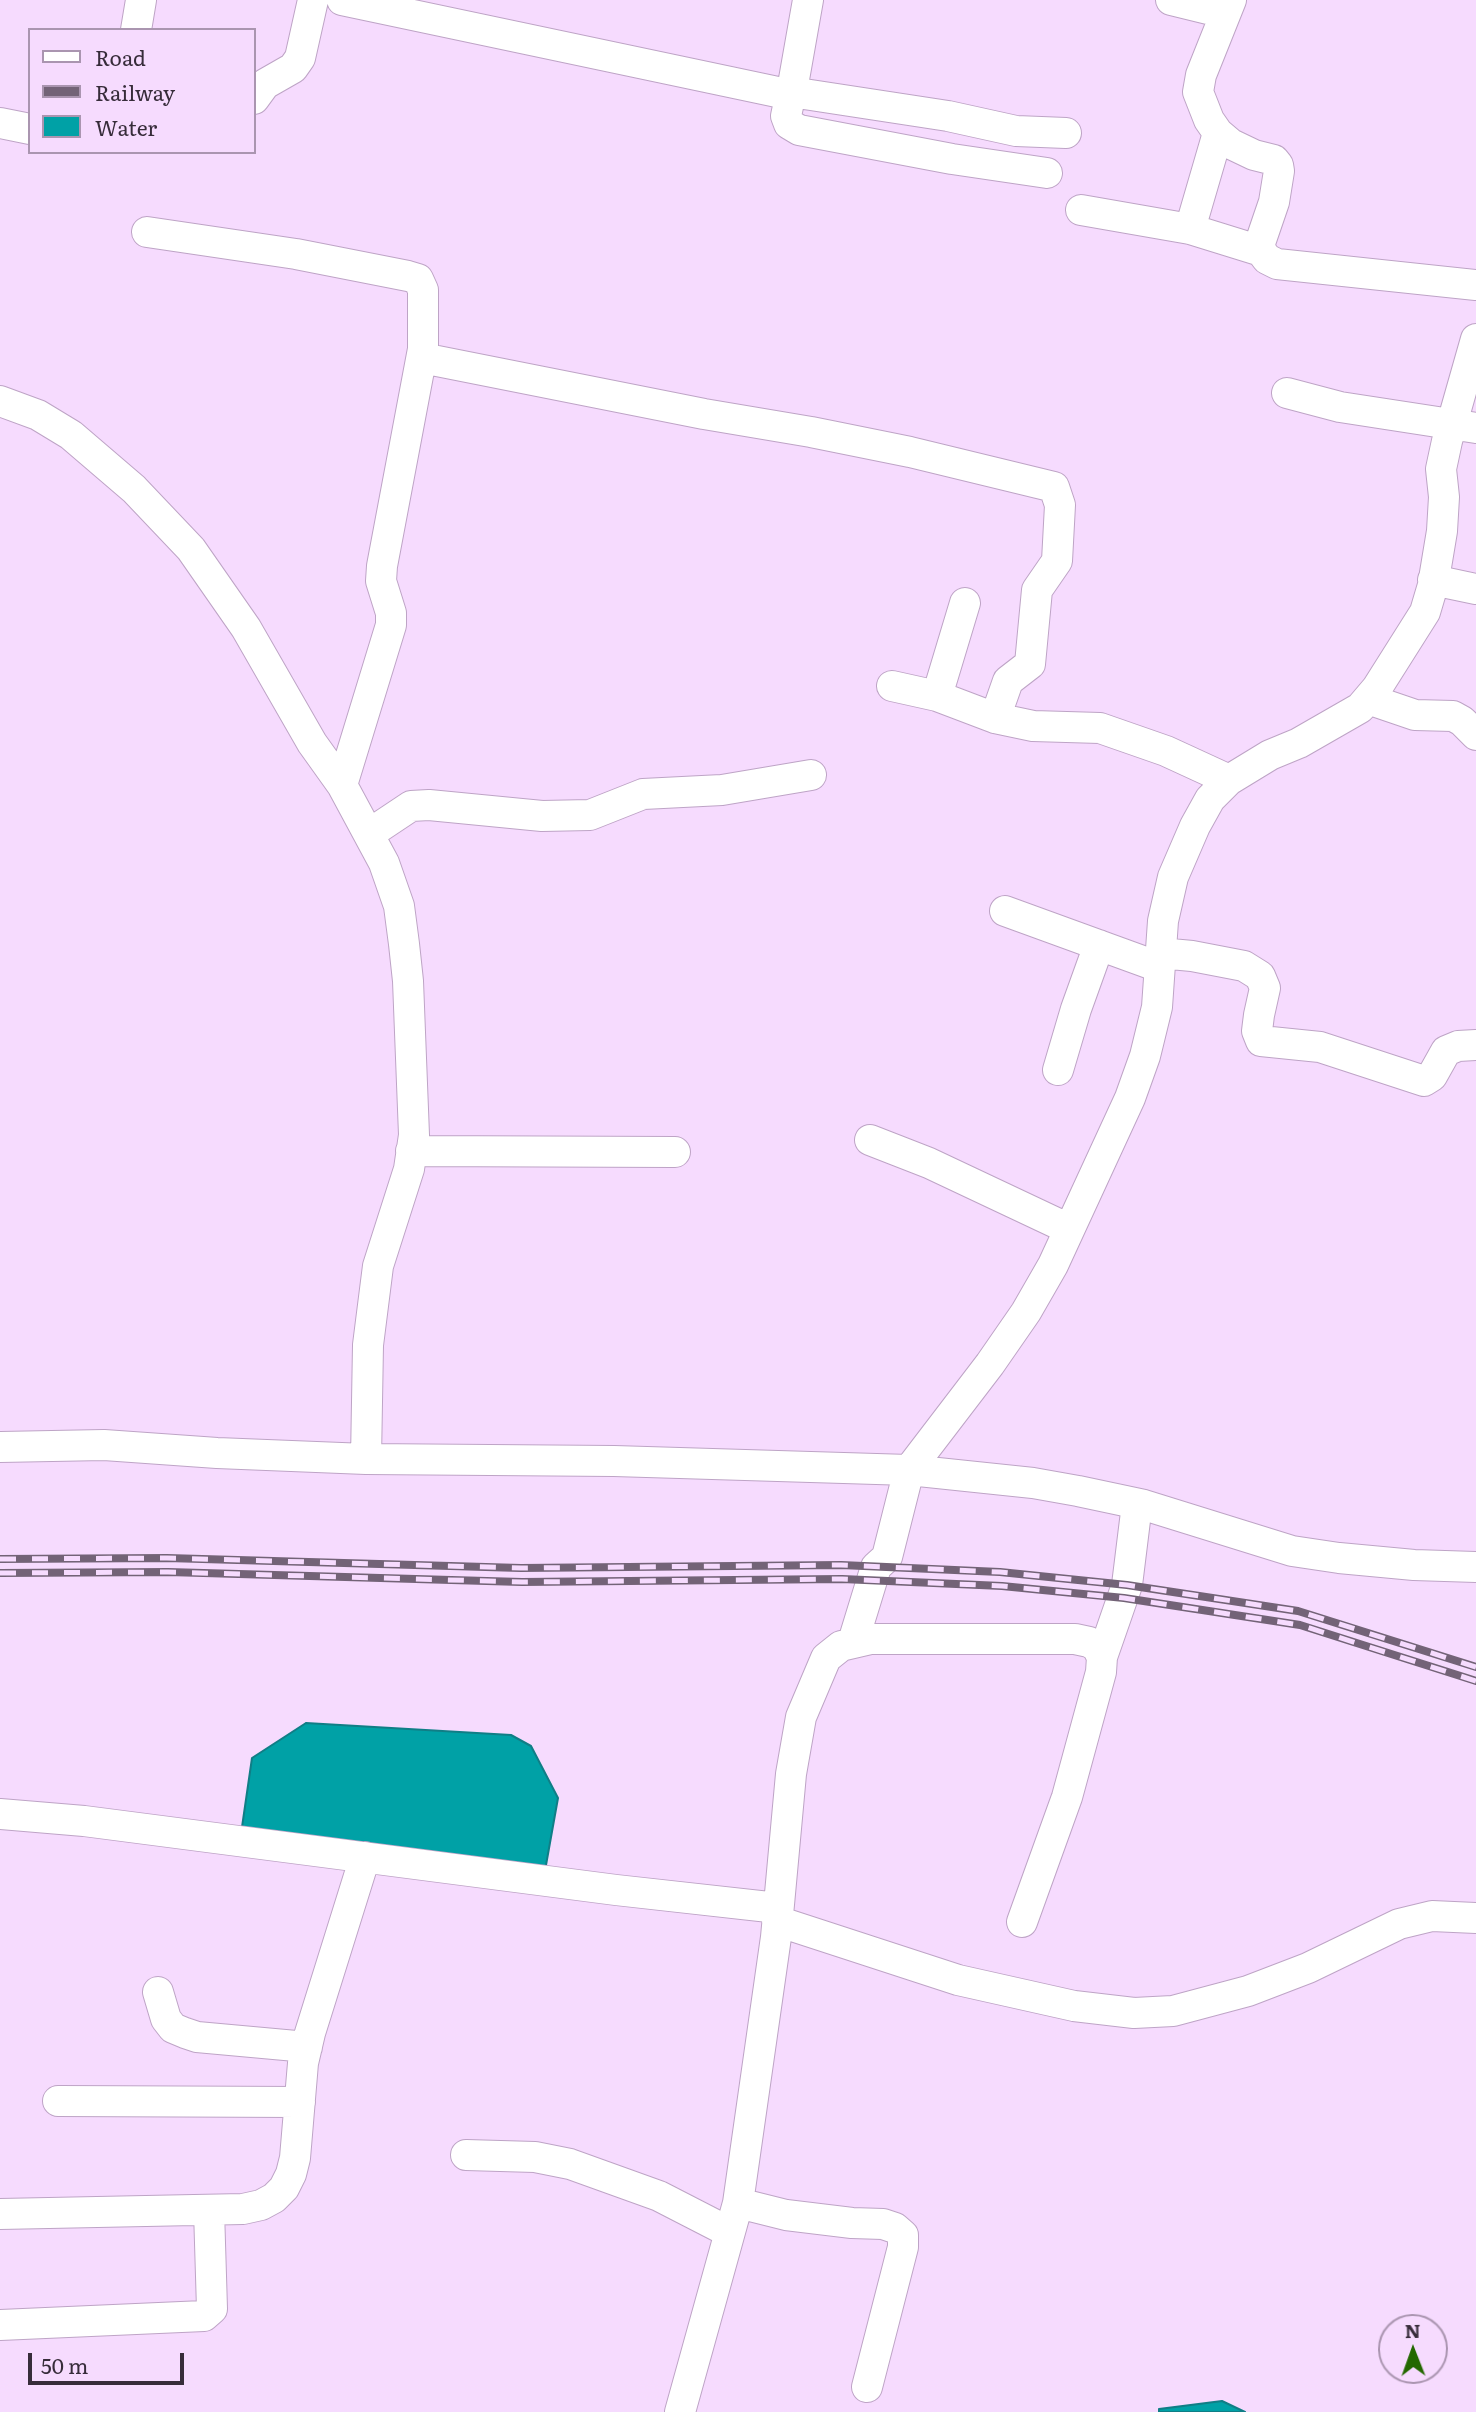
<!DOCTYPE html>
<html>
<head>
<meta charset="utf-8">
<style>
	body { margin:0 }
	#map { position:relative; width:1476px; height:2412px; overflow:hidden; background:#f6dbfe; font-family:Literata,serif }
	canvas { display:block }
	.legend { position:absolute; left:28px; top:28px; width:228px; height:126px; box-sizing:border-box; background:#f6dbfe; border:2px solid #aa95b0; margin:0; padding:9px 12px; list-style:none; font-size:21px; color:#372c3a }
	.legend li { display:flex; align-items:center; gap:14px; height:35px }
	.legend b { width:35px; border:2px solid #aa95b0 }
	.north { position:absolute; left:1378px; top:2314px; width:70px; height:70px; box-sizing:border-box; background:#f6dbfe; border:2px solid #aa95b0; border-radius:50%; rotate:359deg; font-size:19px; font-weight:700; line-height:28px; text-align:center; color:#372c3a }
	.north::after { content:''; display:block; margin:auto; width:24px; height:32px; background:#236800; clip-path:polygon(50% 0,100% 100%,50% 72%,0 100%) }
	.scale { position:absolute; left:28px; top:2353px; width:156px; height:32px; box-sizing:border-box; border:4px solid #372c3a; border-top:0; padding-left:9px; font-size:21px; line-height:24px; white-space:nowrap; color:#372c3a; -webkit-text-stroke:5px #f6dbfe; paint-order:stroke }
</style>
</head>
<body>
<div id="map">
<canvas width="1476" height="2412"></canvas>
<ul class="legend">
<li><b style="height:9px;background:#fff"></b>Road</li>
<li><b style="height:9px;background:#736377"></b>Railway</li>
<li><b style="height:19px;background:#00a1a6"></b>Water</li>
</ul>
<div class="north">N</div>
<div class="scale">50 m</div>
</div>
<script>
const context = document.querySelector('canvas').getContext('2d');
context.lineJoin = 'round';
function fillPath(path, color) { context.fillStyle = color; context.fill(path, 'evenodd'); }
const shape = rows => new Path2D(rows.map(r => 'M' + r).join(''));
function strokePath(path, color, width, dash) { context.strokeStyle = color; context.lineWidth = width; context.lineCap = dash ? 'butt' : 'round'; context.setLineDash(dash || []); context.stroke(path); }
const water = shape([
	[306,1723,511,1735,531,1746,558,1798,541,1893,240,1841,252,1758,306,1723],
	[1222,2401,1245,2412,1159,2412,1159,2409,1222,2401]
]);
fillPath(water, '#00a1a6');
strokePath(water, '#107e86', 2);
const minor = shape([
	[342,0,782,93,791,92,793,85,808,0],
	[1171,0,1224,13],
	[1231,0,1201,75,1198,92,1209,120,1218,133,1231,144,1254,155,1274,160,1278,165,1279,171,1274,202,1260,243,1261,251,1267,259,1277,264,1476,285],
	[136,30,141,0],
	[254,99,265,84,293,68,300,58,313,0],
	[0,123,30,129],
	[1047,173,952,159,799,130,789,124,786,116,791,92,948,116,1016,131,1066,133],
	[1081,210,1190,229,1261,251],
	[1190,229,1218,133],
	[147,232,296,254,408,276,418,279,423,290,423,349,382,566,381,581,391,613,391,625,342,785],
	[422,358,704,414,811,432,910,452,1054,487,1060,505,1057,561,1037,590,1030,664,1008,681,995,718],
	[1287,393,1340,407,1476,428],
	[0,401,38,415,71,435,134,489,191,549,246,628,312,743,342,785,384,863,399,906,404,944,408,981,414,1135,409,1169,378,1266,368,1345,366,1459],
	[1433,580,1476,589],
	[892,686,937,696,995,718,1033,726,1100,728,1166,751,1229,780],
	[937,696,965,603],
	[1368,699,1415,715,1453,716,1462,721,1476,735],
	[369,834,411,806,429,805,542,816,590,815,643,794,722,790,811,775],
	[1005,911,1159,967],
	[1160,953,1192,956,1244,966,1260,976,1265,988,1259,1015,1257,1031,1261,1041,1320,1047,1424,1081,1432,1076,1446,1051,1458,1046,1476,1045],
	[1058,1070,1076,1009,1099,945],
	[870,1140,929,1163,1069,1229],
	[411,1151,675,1152],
	[0,1447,104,1445,217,1453,366,1459,614,1461,909,1470,1033,1483,1078,1491,1144,1505,1292,1551,1339,1558,1414,1565,1476,1567],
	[853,1642,876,1567,887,1557,909,1470,990,1364,1026,1312,1053,1265,1130,1098,1145,1056,1157,1007,1163,921,1173,877,1195,826,1210,799,1229,780,1270,755,1299,743,1360,708,1377,688,1425,612,1433,585,1442,531,1444,497,1441,469,1447,441,1476,339],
	[1102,1657,1127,1585,1137,1504],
	[0,1814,84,1821,616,1890,778,1908],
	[777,1921,958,1980,1074,2006,1134,2013,1173,2011,1248,1991,1308,1968,1399,1924,1432,1916,1476,1918],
	[158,1992,166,2019,173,2028,185,2033,197,2037,307,2047],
	[58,2101,300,2102],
	[466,2155,535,2157,570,2164,659,2196,729,2232],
	[738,2203,786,2215,852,2223,883,2224,895,2228,903,2235,903,2247,867,2387],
	[0,2214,243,2209,261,2205,274,2198,284,2188,291,2174,295,2158,303,2063,310,2033,365,1857],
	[0,2325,204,2316,212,2309,209,2210],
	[680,2412,738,2203,776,1937,791,1774,801,1717,826,1658,841,1646,871,1639,1075,1639,1089,1642,1097,1647,1102,1657,1101,1672,1067,1797,1022,1922]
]);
strokePath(minor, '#bea4c6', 32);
strokePath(minor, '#fff', 30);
const rail = shape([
	[0,1559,167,1558,521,1568,841,1565,1000,1572,1127,1585,1298,1611,1476,1667],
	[0,1573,168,1572,522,1582,842,1579,1002,1586,1124,1598,1300,1625,1476,1681]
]);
strokePath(rail, '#736377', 8);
strokePath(rail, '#f6dbfe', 5, [16]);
</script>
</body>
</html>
